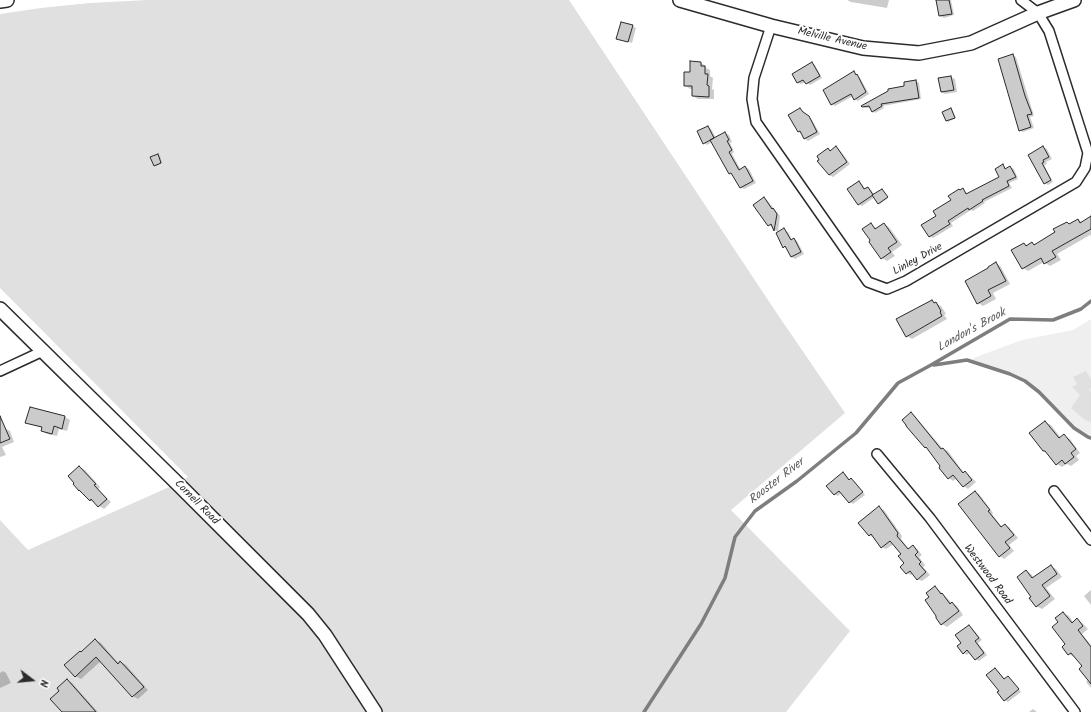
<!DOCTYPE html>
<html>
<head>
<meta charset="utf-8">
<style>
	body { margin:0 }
	#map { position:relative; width:1091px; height:712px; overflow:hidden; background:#fff; font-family:Kalam,sans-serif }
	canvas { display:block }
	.north { position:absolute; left:12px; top:660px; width:40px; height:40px; -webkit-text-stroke:3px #fff; paint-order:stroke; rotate:106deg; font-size:11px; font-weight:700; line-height:16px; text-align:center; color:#2b2b2b }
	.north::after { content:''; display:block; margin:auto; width:14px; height:18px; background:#2b2b2b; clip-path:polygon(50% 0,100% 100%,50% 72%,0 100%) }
</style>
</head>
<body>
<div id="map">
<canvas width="1091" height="712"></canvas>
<div class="north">N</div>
</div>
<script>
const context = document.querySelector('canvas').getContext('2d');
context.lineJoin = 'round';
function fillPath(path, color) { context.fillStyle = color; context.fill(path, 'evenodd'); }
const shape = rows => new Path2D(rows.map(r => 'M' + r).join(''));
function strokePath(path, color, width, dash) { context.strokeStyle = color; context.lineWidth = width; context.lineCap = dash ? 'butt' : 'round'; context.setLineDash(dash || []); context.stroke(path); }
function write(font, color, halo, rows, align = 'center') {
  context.font = font + ' Kalam,sans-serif'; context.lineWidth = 4; context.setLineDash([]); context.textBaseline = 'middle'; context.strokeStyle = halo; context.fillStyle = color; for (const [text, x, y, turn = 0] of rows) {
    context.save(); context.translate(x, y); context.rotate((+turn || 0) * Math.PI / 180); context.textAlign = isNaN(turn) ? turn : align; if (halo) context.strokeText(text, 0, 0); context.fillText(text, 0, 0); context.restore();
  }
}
fillPath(shape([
	[1091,319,1091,436,1075,427,1040,391,1025,380,1011,373,971,360,976,357,1022,340,1073,330]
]), '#efefef');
fillPath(shape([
	[148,0,569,0,776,312,845,413,731,510,850,631,786,712,0,712,0,520,28,550,167,488,188,477,0,288,0,14,41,8,90,3],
	[1086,371,1091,379,1091,388,1089,390,1091,391,1091,422,1085,420,1071,408,1080,395,1072,387,1077,384,1073,377]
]), '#e0e0e0');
fillPath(shape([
	[847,0,889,0,887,8,851,2],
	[939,0,951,0,954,15,944,18,940,16],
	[632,26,636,28,632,43,617,38],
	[1013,55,1016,57,1034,116,1030,117,1034,128,1023,132,1019,130],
	[701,63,706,66,706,68,710,70,710,76,713,78,712,89,714,90,714,99,698,99,693,96,693,89,690,89,685,85,690,73],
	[812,63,815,65,822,78,810,85,806,82,801,84,798,83],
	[854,73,860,78,869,94,858,101,854,99,853,96,835,106,832,104],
	[951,77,955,79,957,92,945,94,941,92,939,79],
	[916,81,919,83,921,99,883,106,884,108,875,113,873,111,871,108,866,108,863,107],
	[800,109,803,110,801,110,806,116,803,111,806,115,812,120,820,134,808,141,805,139,802,134,799,132,790,115],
	[951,109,952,109,956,118,948,122,947,121,943,112],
	[708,127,711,129,716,138,725,133,729,135,732,142,730,143,734,152,732,154,741,170,745,167,749,169,756,183,744,189,741,187,733,175,730,174,712,142,707,145,704,143],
	[1043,147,1047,149,1052,159,1046,162,1047,164,1044,165,1053,182,1048,185,1044,183,1029,155],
	[836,148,839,149,850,164,833,177,829,175,828,149,831,151],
	[158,155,160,156,162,163,156,166,154,165],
	[1003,166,1006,167,1003,167,1007,173,1009,173,1006,167,1007,169,1010,167,1014,169,1018,179,1009,183,1012,188,984,202,985,203,973,211,971,210,951,223,953,226,933,238,929,236,938,216,961,191,963,190,966,192,968,194,1000,178],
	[859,182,862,184,866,190,868,188,871,190,875,195,882,190,888,198,880,204,875,197,862,206,859,204,849,189],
	[764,198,767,200,780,216,778,232,775,230,773,227,772,227,769,225],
	[1091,217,1091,236,1090,235,1057,254,1061,260,1050,266,1044,262,1028,271,1023,268,1024,244,1027,246,1032,243,1035,245,1056,233,1067,223,1070,224,1078,220,1082,222],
	[871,224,877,229,884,224,889,227,902,245,892,252,895,256,887,261,882,258],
	[784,230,788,232,792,240,794,239,797,241,804,254,795,259,792,257,788,249,784,247],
	[996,263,1001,267,1010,284,993,293,996,299,983,306,978,303],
	[932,301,941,306,946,314,944,315,947,319,912,339,907,336],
	[911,413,915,416,943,449,948,451,964,473,969,475,976,482,968,489,964,486,957,478,953,481,949,478,940,468,942,466,928,449,925,447],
	[65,417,70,420,67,431,59,429,57,436,47,434,42,431,43,428,32,425,27,422],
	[1045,422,1051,425,1061,438,1064,436,1070,439,1080,453,1076,456,1079,460,1071,466,1067,464,1062,467,1057,464,1047,452],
	[4,428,10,431,14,442,2,447,6,455,0,457,0,430],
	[80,467,85,470,100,487,98,489,111,502,104,509,90,500],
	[843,473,846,475,850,480,851,480,855,482,865,495,853,504,850,502,842,492,838,496,834,494],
	[975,492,979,494,993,513,992,514,1002,527,1005,525,1009,527,1018,538,1009,545,1014,551,1004,559,1000,556,960,504],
	[879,508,884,510,902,536,901,539,909,549,913,546,917,549,922,555,919,557,925,565,923,567,930,575,922,581,917,579,913,574,911,575,907,573,906,563,902,554,894,544,886,549,882,547,875,537,874,538,869,535],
	[1051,566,1056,569,1062,577,1046,588,1055,599,1042,609,1036,606,1033,597,1026,571,1031,574,1034,578],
	[935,588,940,591,952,603,957,606,963,615,947,627,942,624,931,598],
	[1091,590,1091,605,1084,596],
	[1063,613,1069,616,1073,622,1077,620,1082,623,1088,629,1082,634,1091,645,1091,688,1086,682,1089,679,1084,666,1074,657,1069,654,1060,622],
	[969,626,972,628,982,640,978,643,987,655,979,661,976,659,970,652,967,655,963,653,962,643],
	[95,640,101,643,119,664,121,662,126,665,148,690,138,699,133,696,101,661,81,679,75,676,82,653],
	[995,669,998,671,1005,679,1008,677,1011,679,1021,692,1008,702,1005,700,1000,691],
	[3,671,6,673,11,683,0,688,0,673],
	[67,680,72,683,98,712,63,712,60,691],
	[1033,709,1037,712,1029,712]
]), '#0003');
strokePath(shape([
	[934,365,967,360,1010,374,1025,381,1039,392,1074,428,1088,437,1091,438],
	[644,712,701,624,725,578,735,537,755,511,797,481,856,433,898,383,931,365,1010,319,1053,320,1081,309,1091,301]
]), '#7e7e7e', 3.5);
const building = shape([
	[936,0,949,0,952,14,939,16,936,0],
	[621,22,633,25,628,42,616,39,621,22],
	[1013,54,1025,96,1032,114,1027,115,1031,127,1019,131,998,59,1013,54],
	[690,61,701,62,701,66,705,66,705,74,708,74,707,85,709,86,709,97,692,96,692,86,684,86,684,72,690,72,690,61],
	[812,62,820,76,806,84,803,80,797,83,792,74,812,62],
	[854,71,856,75,857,74,866,92,854,100,851,94,831,105,823,90,854,71],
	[951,76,954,90,941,92,938,78,951,76],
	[916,80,919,98,881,104,882,106,872,112,869,106,862,107,861,106,888,91,888,89,904,86,904,82,916,80],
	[800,108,803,112,809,116,817,132,804,139,800,131,798,132,788,115,800,108],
	[951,108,955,118,946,121,942,112,951,108],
	[708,126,714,138,703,144,697,131,708,126],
	[725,132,729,140,727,141,732,150,729,152,739,170,745,166,753,181,740,188,731,173,729,174,710,140,725,132],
	[836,146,847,162,829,175,817,161,819,160,817,156,828,148,830,151,836,146],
	[1043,146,1049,157,1043,160,1044,162,1042,163,1051,180,1044,184,1028,155,1043,146],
	[158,154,161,163,154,166,150,157,158,154],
	[1003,164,1005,169,1010,166,1016,177,1007,181,1009,186,982,200,983,201,969,210,968,208,948,221,950,224,929,237,921,225,936,216,933,211,951,200,948,196,959,189,960,190,963,188,966,194,999,177,995,169,1003,164],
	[859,181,864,189,868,187,873,195,858,205,847,189,859,181],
	[882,189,888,197,878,204,872,195,882,189],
	[764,197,772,209,773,208,777,214,774,231,771,224,768,226,753,205,764,197],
	[1091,216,1091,229,1052,251,1056,257,1044,264,1041,258,1022,269,1011,250,1024,243,1026,246,1032,242,1034,245,1055,232,1053,229,1067,222,1069,224,1078,219,1080,223,1091,216],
	[871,223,875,229,884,223,897,242,888,248,891,252,881,259,869,242,870,240,862,229,871,223],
	[784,228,791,240,794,238,801,252,791,257,785,246,783,248,776,233,784,228],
	[996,262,1006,281,988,290,991,296,977,304,965,281,988,268,988,267,996,262],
	[932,300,934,303,936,302,941,311,940,312,942,316,906,337,896,319,932,300],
	[30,407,65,416,62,429,54,426,52,434,41,431,42,427,25,423,30,407],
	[911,412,941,449,943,448,963,473,965,471,972,480,963,487,953,475,948,479,939,468,940,466,926,447,925,448,906,426,906,425,902,420,911,412],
	[0,416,10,439,0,443,0,416],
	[1045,421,1059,438,1064,434,1076,449,1071,453,1074,457,1065,464,1062,460,1056,465,1045,451,1043,451,1029,433,1045,421],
	[79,466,96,484,94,485,107,499,98,507,91,499,90,501,79,490,79,491,73,484,74,483,68,476,79,466],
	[843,472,849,480,851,478,863,492,849,503,839,491,834,495,826,486,843,472],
	[975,491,990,510,988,511,1001,527,1005,524,1014,535,1005,542,1010,548,999,557,958,504,975,491],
	[879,506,898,533,897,536,908,549,913,545,918,552,915,555,921,562,919,564,926,572,917,580,910,571,906,574,900,567,904,563,898,556,901,554,890,541,881,548,871,534,869,536,858,523,879,506],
	[1051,565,1057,574,1042,585,1050,596,1036,607,1029,598,1031,597,1017,577,1026,570,1032,578,1051,565],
	[935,586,941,594,942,593,950,604,952,602,959,611,941,625,936,618,936,616,925,600,929,597,926,593,935,586],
	[1063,612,1072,623,1077,618,1083,626,1078,630,1091,647,1091,684,1079,669,1082,666,1071,653,1068,655,1062,647,1065,644,1052,627,1058,622,1055,618,1063,612],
	[969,625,979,638,975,641,984,653,975,660,967,650,963,654,957,646,961,643,955,635,969,625],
	[95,639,118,664,120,661,144,687,132,697,96,657,75,677,64,665,80,651,81,652,95,639],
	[995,668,1004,679,1008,676,1019,689,1004,701,997,692,999,691,986,675,995,668],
	[67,679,96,712,62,712,50,699,59,691,57,688,67,679]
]);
fillPath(building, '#cbcbcb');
strokePath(building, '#2b2b2b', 1);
const street = shape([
	[771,26,754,78,752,99,756,122,868,282,887,289,906,281,1076,182,1085,168,1088,153,1049,31,1038,13,1021,0],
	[0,371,43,351],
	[877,454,930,518,1075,712],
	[1054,491,1091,540]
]);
const secondary = shape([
	[680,0,771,26,863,48,919,53,971,43,1038,13,1074,0],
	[0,1,7,0],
	[0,309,179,485,308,614,325,635,375,712]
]);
strokePath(street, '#2b2b2b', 12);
strokePath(secondary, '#2b2b2b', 16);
strokePath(street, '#fff', 9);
strokePath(secondary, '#fff', 13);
write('11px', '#2b2b2b', '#fff', [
	["Melville Avenue",832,40,13],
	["Linley Drive",918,260,-29],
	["Cornell Road",196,503,45],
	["Westwood Road",987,575,53]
]);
write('italic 12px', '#5c5c5c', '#fff', [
	["London's Brook",972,331,-29],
	["Rooster River",777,482,-38]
]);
</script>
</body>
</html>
